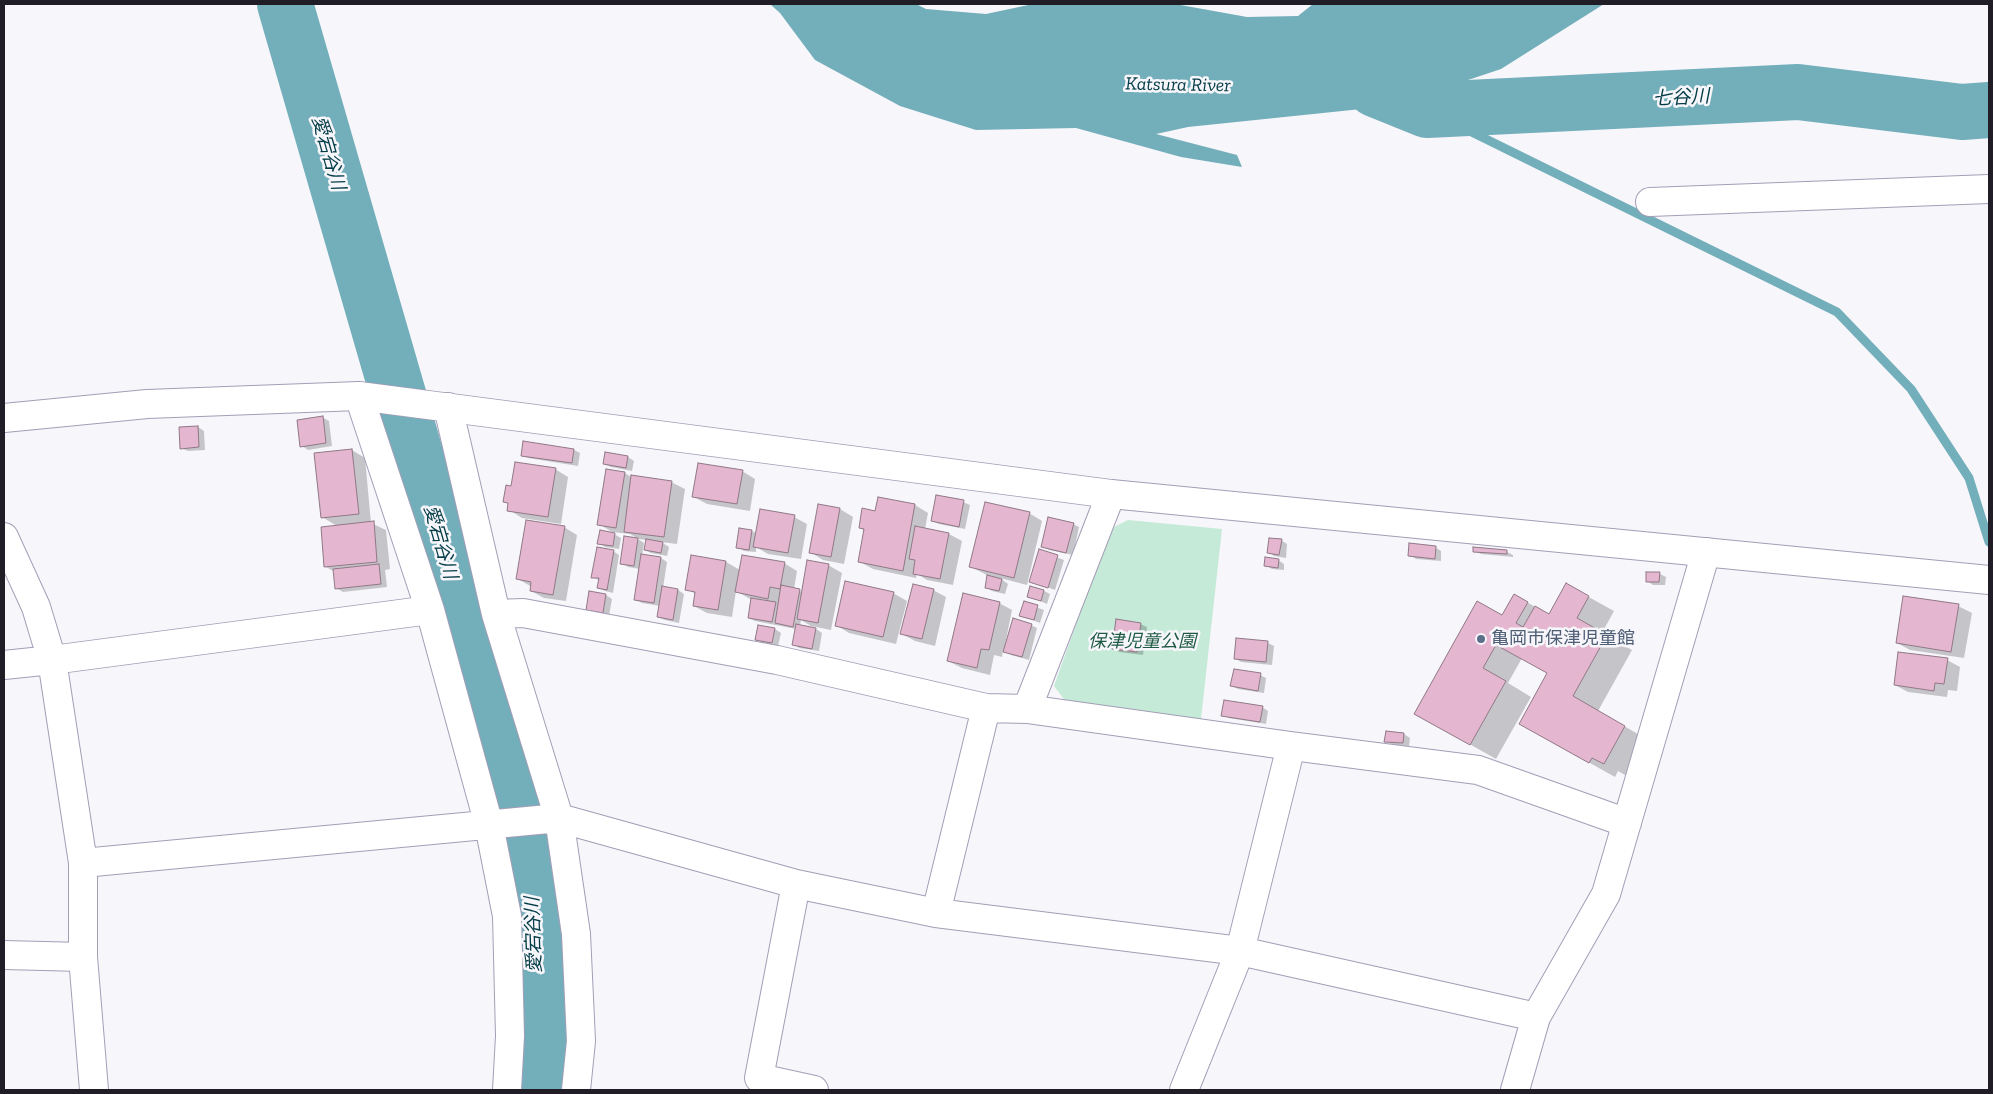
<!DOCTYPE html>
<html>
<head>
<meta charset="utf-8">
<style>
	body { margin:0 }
	#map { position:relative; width:1993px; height:1094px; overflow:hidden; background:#f7f6fb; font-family:"Zilla Slab",serif }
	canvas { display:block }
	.frame { position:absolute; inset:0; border:5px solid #201d27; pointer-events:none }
</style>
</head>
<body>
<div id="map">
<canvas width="1993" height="1094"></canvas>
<div class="frame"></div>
</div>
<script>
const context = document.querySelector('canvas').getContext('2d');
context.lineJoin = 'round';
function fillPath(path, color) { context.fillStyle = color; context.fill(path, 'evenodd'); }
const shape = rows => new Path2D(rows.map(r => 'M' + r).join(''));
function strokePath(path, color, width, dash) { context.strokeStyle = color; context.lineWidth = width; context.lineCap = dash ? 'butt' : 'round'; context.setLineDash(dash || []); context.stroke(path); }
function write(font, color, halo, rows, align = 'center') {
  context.font = font + ' "Zilla Slab","Noto Sans JP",serif'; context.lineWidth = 5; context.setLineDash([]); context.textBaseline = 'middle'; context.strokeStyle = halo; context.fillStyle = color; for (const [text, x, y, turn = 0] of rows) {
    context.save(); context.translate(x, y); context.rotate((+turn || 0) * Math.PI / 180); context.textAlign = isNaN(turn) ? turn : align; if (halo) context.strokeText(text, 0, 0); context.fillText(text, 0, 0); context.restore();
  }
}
fillPath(shape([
	[1128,520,1222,529,1201,719,1066,702,1054,686,1110,529]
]), '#c5ead7');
fillPath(shape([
	[770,4,916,4,926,9,986,14,1033,4,1175,4,1247,17,1298,16,1313,4,1604,4,1501,69,1456,84,1459,90,1614,81,1629,95,1513,110,1371,108,1188,127,1156,134,1237,155,1242,167,1181,157,1076,128,976,130,900,106,815,60,780,13]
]), '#73aebb');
fillPath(shape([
	[322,417,329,421,332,446,308,450,302,446],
	[198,427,204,431,205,450,188,451,181,448],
	[352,450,365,458,371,523,386,530,390,569,385,570,387,587,343,592,336,588,335,572,326,567,337,526,322,517],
	[574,450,580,453,578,466,528,458,522,455],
	[628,457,634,461,632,471,611,467,604,464],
	[555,469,568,477,561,524,522,518,509,510,509,504,504,501,512,488],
	[607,471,625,473,631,477,671,482,685,489,677,544,661,542,669,547,667,556,651,553,645,550,647,540,639,539,630,534,612,532,599,524],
	[742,471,755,479,750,511,707,504,694,497],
	[879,498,915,505,928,513,925,529,949,534,962,541,953,585,927,580,917,574,916,578,873,569,860,562,865,531,860,528,876,512],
	[963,502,970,505,965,529,939,524,932,521],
	[819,505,840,509,853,517,844,564,823,560,810,552],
	[1029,513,1042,521,1027,585,1000,578,1008,584,1005,594,992,591,986,587,989,576,971,567],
	[794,517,807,524,801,559,768,554,756,547,756,552,744,551,737,547,740,529,752,531,757,534],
	[1073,524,1079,527,1073,555,1049,550,1042,546],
	[564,527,577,535,566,601,544,598,531,591,532,587,518,579],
	[614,534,621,538,619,549,605,547,599,543],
	[638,539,644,543,642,556,661,558,667,562,663,588,678,590,684,594,679,623,665,620,658,617,660,606,642,603,636,600,640,569,628,567,621,563],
	[1281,540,1287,544,1286,558,1274,556,1268,552],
	[1435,547,1441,551,1441,561,1416,559,1410,555],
	[613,551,619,555,613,593,605,591,598,588,600,581,593,577],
	[1040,551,1064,560,1055,590,1031,581],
	[1474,551,1507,552,1513,555,1513,557,1481,554],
	[692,557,726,562,740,570,784,563,797,571,794,589,803,592,828,565,842,573,831,630,811,626,801,620,800,626,816,629,822,633,819,651,799,648,793,644,796,629,755,621,749,618,752,600,736,591,732,617,707,613,694,606,696,594,687,589],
	[1278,560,1284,564,1284,570,1272,569,1265,565],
	[1660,574,1666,577,1665,585,1653,585,1647,581],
	[1567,585,1614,611,1602,633,1632,650,1598,711,1650,741,1630,778,1618,771,1615,777,1545,738,1548,673,1522,658,1508,683,1531,697,1496,759,1441,728,1514,595,1550,615],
	[933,590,946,597,935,646,915,641,902,634],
	[1044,591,1050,594,1047,604,1028,596],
	[893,593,907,601,896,644,849,633,836,625],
	[606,595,612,599,609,616,593,613,587,610],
	[999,603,1012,610,1005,645,1007,645,1031,625,1037,628,1029,660,1011,655,1003,650,1002,657,994,655,990,675,962,668,948,661],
	[1024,603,1044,610,1040,623,1020,615],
	[1958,606,1972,613,1964,658,1910,650,1897,643],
	[1140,624,1147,627,1143,655,1119,652,1113,648],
	[759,626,775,629,781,633,778,646,763,643,756,640],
	[1237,639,1268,643,1274,646,1272,665,1241,662,1235,658],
	[1947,660,1960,667,1957,691,1948,690,1947,697,1908,692,1895,685],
	[1260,675,1266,678,1264,693,1238,689,1232,686],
	[1262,707,1268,711,1266,724,1229,718,1223,715],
	[1404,734,1410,738,1409,746,1392,745,1386,741]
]), '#0003');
strokePath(shape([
	[1427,110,1837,312,1911,389,1969,478,1989,542]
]), '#73aebb', 9);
strokePath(shape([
	[285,4,514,795,532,883,541,1090],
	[1375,89,1427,110,1798,92,1962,112,1989,110]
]), '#73aebb', 56);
const building = shape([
	[323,416,326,443,300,447,297,420,323,416],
	[198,426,199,447,180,449,179,427,198,426],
	[523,441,574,449,572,463,521,456,523,441],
	[352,449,359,514,321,518,314,453,352,449],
	[605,452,628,456,626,468,603,464,605,452],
	[515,462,556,468,548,517,507,511,508,503,503,502,506,485,511,486,515,462],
	[698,463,743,470,737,504,692,497,698,463],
	[606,469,625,472,616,528,597,525,606,469],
	[631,475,672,481,664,537,624,532,631,475],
	[936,495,964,500,959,527,931,521,936,495],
	[878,497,915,504,903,571,858,562,864,529,859,528,862,508,875,511,878,497],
	[985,502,1030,512,1014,578,969,567,985,502],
	[818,504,840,508,831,557,809,553,818,504],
	[760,509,795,515,788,553,753,547,760,509],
	[1048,517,1074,523,1066,553,1041,547,1048,517],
	[526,520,565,526,553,595,530,591,531,582,516,579,526,520],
	[374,521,377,562,324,567,321,527,374,521],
	[915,526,949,533,940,579,913,574,915,560,909,559,915,526],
	[739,528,752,530,749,550,736,548,739,528],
	[600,530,615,533,613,546,597,544,600,530],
	[624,536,638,538,634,566,620,564,624,536],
	[1269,538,1282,539,1279,555,1267,553,1269,538],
	[646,539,663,542,661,553,644,550,646,539],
	[1409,543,1436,546,1435,559,1408,556,1409,543],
	[597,547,614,550,607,590,597,588,599,578,591,578,597,547],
	[1473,547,1507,550,1507,554,1473,552,1473,547],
	[1039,549,1058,555,1048,588,1029,582,1039,549],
	[641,554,661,557,654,603,634,600,641,554],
	[691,555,726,561,718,610,693,606,695,592,685,590,691,555],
	[742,555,785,562,780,589,770,587,768,599,735,592,742,555],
	[1265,557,1279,559,1278,568,1264,566,1265,557],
	[807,560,829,564,818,623,797,619,807,560],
	[379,564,381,584,335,589,333,569,379,564],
	[1646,572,1660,572,1659,582,1646,582,1646,572],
	[987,575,1002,579,999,591,985,588,987,575],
	[845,581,894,592,883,637,835,626,845,581],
	[1566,583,1589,596,1577,618,1607,635,1573,696,1625,726,1604,764,1592,758,1589,763,1519,724,1547,673,1496,645,1483,668,1506,681,1470,745,1414,714,1477,601,1502,615,1514,594,1528,602,1516,623,1523,627,1535,606,1549,614,1566,583],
	[913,584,934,589,922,639,900,634,913,584],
	[781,585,800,589,793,627,775,623,781,585],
	[662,586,678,589,673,620,657,617,662,586],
	[1030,586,1044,590,1041,601,1027,597,1030,586],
	[589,591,606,594,603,613,586,610,589,591],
	[963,593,1000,602,989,650,981,649,977,668,947,661,963,593],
	[1903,596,1959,604,1951,652,1896,643,1903,596],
	[751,598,776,602,772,622,748,618,751,598],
	[1024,601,1038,605,1034,620,1019,616,1024,601],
	[1013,618,1032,624,1022,657,1003,652,1013,618],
	[1116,619,1141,623,1137,652,1112,649,1116,619],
	[796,624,816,628,812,649,792,645,796,624],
	[758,625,775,628,772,643,755,640,758,625],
	[1236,638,1268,641,1266,662,1234,659,1236,638],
	[1898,652,1948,658,1944,684,1935,683,1934,691,1894,685,1898,652],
	[1234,669,1261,673,1258,691,1230,686,1234,669],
	[1224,700,1263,706,1260,722,1221,716,1224,700],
	[1386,731,1404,733,1403,743,1384,742,1386,731]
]);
fillPath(building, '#e4b6d0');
strokePath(building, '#907886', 1);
const minor = shape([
	[1650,202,1989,189],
	[359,396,430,610,489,825,507,916,510,1036,507,1090],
	[448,407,496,614,559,818,576,934,581,1041,576,1090],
	[4,537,36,607,52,660,83,863,83,957,94,1090],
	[496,614,523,613,777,660,986,708,1027,709,1291,746,1478,770,1627,823],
	[4,665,52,660,430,610],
	[1027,709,1111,494],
	[83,863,559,818,796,884,936,913,1240,951,1536,1017],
	[796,884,759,1078,814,1090],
	[936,913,986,708],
	[4,955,83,957],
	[1184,1090,1240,951,1291,746],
	[1515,1090,1536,1017,1606,894,1706,552]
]);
const tertiary = shape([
	[4,418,147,404,359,396,1111,494,1989,580]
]);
strokePath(minor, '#a39eb6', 30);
strokePath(tertiary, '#a39eb6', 30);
strokePath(minor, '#fff', 28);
strokePath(tertiary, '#fff', 28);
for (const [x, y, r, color] of [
	[1481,639,5,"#5c6f8a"]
]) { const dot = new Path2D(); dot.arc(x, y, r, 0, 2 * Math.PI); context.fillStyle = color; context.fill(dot); strokePath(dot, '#f7f6fb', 2); }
write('18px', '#4e5e75', '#f7f6fb', [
	["亀岡市保津児童館",1491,639]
], 'left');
write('italic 18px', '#1f5b43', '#f7f6fb', [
	["保津児童公園",1142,642]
]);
write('italic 19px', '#043d47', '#f7f6fb', [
	["Katsura River",1178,85,1],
	["七谷川",1681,98,-3],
	["愛宕谷川",328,153,74],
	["愛宕谷川",440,542,74],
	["愛宕谷川",534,935,-92]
]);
</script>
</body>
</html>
